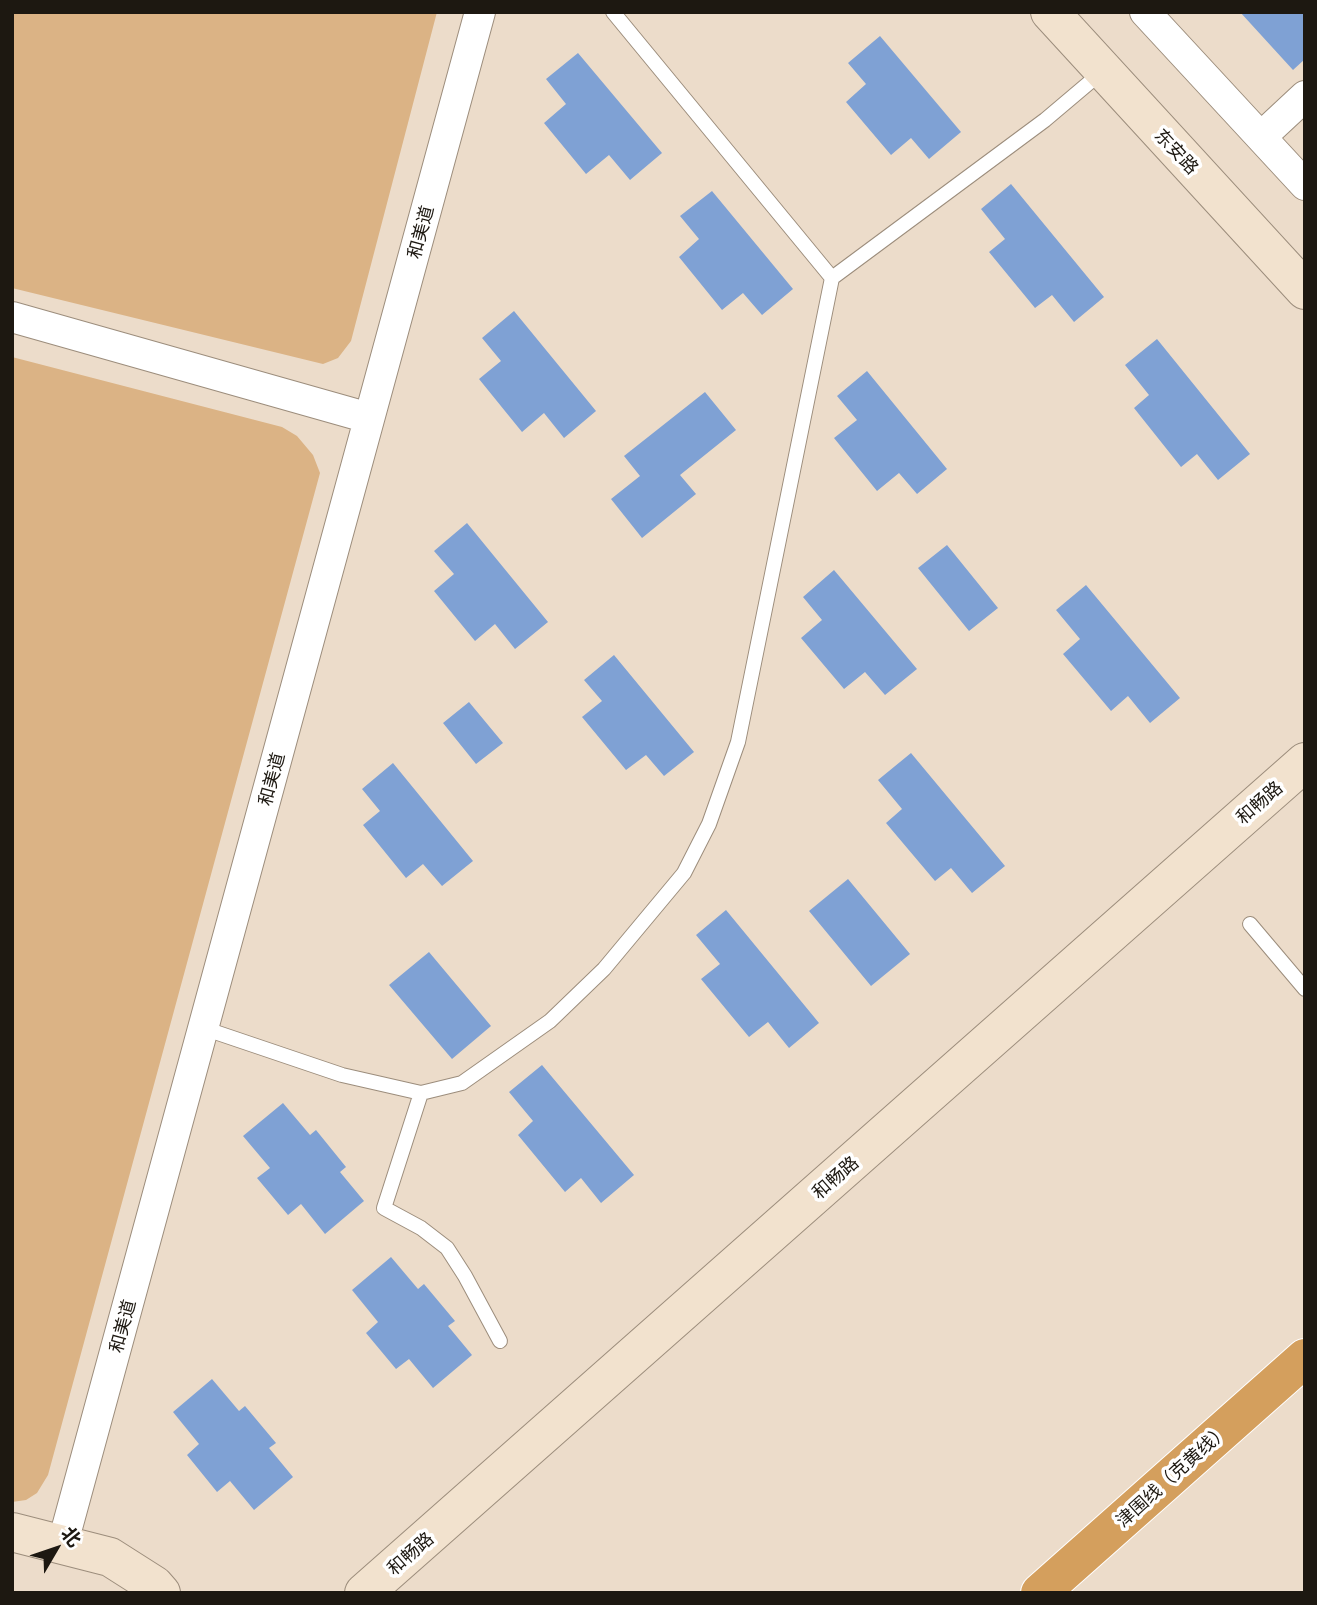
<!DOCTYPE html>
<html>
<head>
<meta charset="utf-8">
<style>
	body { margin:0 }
	#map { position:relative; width:1317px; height:1605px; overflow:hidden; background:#ecdcca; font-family:Georgia,"Noto Sans SC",serif }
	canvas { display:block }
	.frame { position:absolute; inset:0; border:14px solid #1d1811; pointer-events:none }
	.north { position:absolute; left:21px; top:1514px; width:70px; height:70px; -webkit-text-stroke:5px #fff; paint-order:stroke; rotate:51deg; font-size:19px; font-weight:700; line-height:28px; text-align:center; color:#1d1811 }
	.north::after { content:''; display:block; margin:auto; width:24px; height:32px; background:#1d1811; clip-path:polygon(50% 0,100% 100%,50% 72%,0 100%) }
</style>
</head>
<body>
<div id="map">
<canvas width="1317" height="1605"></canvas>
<div class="frame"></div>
<div class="north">北</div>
</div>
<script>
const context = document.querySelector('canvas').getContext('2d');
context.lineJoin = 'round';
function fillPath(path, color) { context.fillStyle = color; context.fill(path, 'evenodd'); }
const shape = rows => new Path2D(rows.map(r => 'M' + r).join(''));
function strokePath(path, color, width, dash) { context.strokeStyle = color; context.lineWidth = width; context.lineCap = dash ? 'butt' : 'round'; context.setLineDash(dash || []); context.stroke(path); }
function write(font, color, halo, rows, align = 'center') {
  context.font = font + ' Georgia,"Noto Sans SC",serif'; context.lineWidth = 7; context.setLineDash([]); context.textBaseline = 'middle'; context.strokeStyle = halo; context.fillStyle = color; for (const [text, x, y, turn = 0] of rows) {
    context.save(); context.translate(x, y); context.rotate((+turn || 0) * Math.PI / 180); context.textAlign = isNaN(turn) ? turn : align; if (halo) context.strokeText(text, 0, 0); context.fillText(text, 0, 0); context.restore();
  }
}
fillPath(shape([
	[12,12,437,12,351,341,338,358,323,364,12,288],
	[12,357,282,427,297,436,313,455,320,473,48,1475,37,1493,26,1500,12,1502]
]), '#dbb385');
fillPath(shape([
	[1240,12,1305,12,1305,59,1293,70],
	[880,36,961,132,929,159,911,138,891,155,846,102,866,84,848,63],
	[578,53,662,153,630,180,609,155,586,174,544,123,566,104,546,79],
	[1011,184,1104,297,1074,322,1052,295,1035,308,989,252,1005,239,981,209],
	[712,191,793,289,762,315,743,293,722,310,679,257,699,239,680,216],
	[514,311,596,411,564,438,544,413,522,432,479,379,501,361,482,338],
	[1157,339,1250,454,1218,480,1197,454,1181,467,1134,408,1149,395,1125,365],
	[867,371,947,469,917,494,899,473,877,491,834,438,857,420,837,396],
	[705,392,736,430,680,475,696,494,642,538,611,499,640,476,624,456],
	[467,523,548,622,515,649,495,624,475,641,434,591,454,574,434,551],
	[947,545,998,608,969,631,918,568],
	[834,570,917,669,885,695,865,672,844,689,801,638,822,620,803,597],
	[1086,585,1180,698,1150,723,1128,696,1111,711,1063,654,1080,639,1056,610],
	[614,655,694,752,664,776,646,755,626,770,582,717,602,701,584,680],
	[469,702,503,743,476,764,443,723],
	[911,753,1005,866,972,893,951,868,935,881,886,823,902,809,878,780],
	[393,763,473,861,442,886,423,864,406,878,363,825,380,811,362,789],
	[848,879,910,954,871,986,809,911],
	[726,910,819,1023,789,1048,768,1022,749,1037,701,979,720,964,696,935],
	[429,952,491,1026,452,1059,389,985],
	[542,1065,634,1175,601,1203,581,1178,565,1192,518,1135,533,1121,509,1092],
	[283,1103,310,1135,316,1130,346,1167,340,1172,364,1201,325,1234,301,1204,288,1215,257,1178,270,1168,243,1136],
	[391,1257,418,1289,424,1284,455,1321,448,1326,472,1355,433,1388,409,1359,396,1369,366,1333,378,1322,352,1290],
	[212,1379,239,1411,245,1406,276,1443,269,1448,293,1477,254,1510,230,1481,217,1492,187,1455,199,1444,173,1412]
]), '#7fa1d4');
const lane = shape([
	[613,12,832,278],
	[1250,924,1305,989],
	[203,1028,342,1075,421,1093,462,1083,550,1021,604,969,684,873,709,824,738,742,832,278,1045,120,1103,71],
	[421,1093,384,1208,421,1228,447,1248,465,1276,500,1341]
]);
const street = shape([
	[1145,12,1305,185],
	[1261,137,1305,96],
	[12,317,369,418],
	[62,1546,480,12]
]);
const secondary = shape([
	[1050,12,1305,290],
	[12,1532,110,1557,154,1585,161,1593],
	[364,1593,1305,762]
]);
const highway = shape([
	[1040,1593,1305,1358]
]);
strokePath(lane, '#9c8d7c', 16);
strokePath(street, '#9c8d7c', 32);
strokePath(secondary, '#9c8d7c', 40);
strokePath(highway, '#fff', 40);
strokePath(lane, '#fff', 14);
strokePath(street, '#fff', 30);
strokePath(secondary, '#f2e2ce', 38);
strokePath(highway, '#d49f5d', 38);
write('18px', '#1d1811', '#fff', [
	["东安路",1177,151,47],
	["和美道",420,232,-75],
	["和美道",271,779,-75],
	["和畅路",1259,802,-41],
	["和畅路",835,1177,-41],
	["和美道",122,1326,-75],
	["津围线（克黄线）",1172,1475,-42],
	["和畅路",410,1553,-41]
]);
</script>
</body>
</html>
